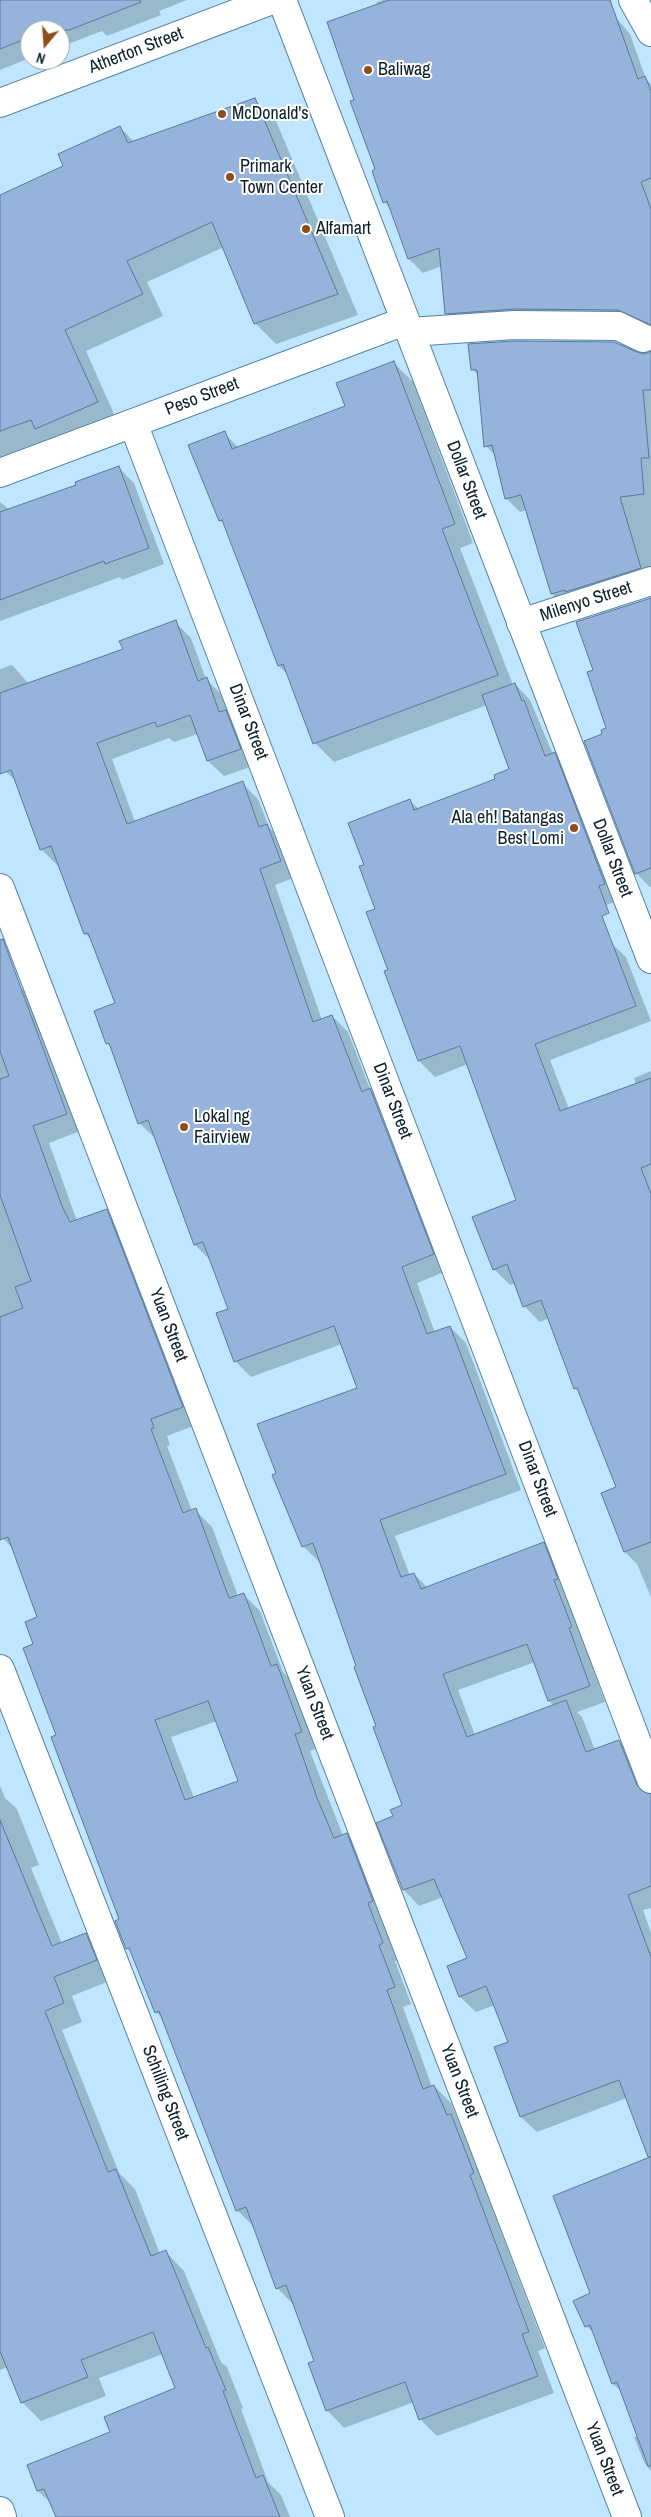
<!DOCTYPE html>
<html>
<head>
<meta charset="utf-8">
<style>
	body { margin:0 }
	#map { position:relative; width:651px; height:2517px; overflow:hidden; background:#bfe6fe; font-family:"Archivo Narrow",sans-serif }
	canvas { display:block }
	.north { position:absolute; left:20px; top:20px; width:50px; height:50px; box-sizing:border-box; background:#fff; border:1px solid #9da5aa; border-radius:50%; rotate:198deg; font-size:14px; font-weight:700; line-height:20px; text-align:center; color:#0b1f2a }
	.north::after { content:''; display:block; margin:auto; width:18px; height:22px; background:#8f4e19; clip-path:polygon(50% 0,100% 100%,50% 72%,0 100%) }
</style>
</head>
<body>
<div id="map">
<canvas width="651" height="2517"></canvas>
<div class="north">N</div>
</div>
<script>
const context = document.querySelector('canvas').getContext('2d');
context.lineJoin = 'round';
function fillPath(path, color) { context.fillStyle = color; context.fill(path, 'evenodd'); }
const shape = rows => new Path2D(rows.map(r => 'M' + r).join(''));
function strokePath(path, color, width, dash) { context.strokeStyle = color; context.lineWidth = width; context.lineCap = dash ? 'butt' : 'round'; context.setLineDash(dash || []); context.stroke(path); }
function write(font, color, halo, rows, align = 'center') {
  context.font = font + ' "Archivo Narrow",sans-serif'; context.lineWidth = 4; context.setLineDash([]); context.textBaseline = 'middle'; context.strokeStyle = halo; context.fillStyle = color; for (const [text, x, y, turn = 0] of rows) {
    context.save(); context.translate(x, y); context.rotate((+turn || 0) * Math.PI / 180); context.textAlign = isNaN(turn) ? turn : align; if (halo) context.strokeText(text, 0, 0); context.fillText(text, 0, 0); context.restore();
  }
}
fillPath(shape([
	[0,0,187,0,159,11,161,15,107,36,102,31,60,47,60,30,30,30,30,58,0,70],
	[383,0,601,0,630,34,646,79,651,84,651,332,461,327,446,313,442,266,423,273,409,259,392,209,384,202,356,101,377,2],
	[255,100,276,121,358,315,276,344,255,323,224,247,147,282,163,316,86,351,118,423,0,459,0,197,65,167,120,127,134,142],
	[651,353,651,583,566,608,552,594,527,510,520,512,506,498,497,457,486,446,479,376,472,369],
	[394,363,413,382,473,543,460,548,513,685,515,684,530,700,553,754,570,769,620,900,463,956,610,942,626,957,651,1021,550,1060,569,1109,636,1084,634,1078,651,1071,651,1597,637,1564,625,1552,603,1494,618,1488,581,1395,575,1388,549,1318,540,1322,524,1306,516,1283,510,1285,494,1269,518,1201,468,1064,435,1077,419,1061,385,972,389,971,365,865,410,801,419,809,497,780,511,770,487,705,334,762,315,743,289,676,279,666,226,526,220,520,224,433,239,448,346,407],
	[118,467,134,483,164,564,122,580,120,577,0,621,0,502,10,510,78,486],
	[651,599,651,887,650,887,636,873,604,735,608,729,594,671],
	[175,622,191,638,206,679,222,695,229,715,241,727,256,765,224,776,208,761,198,734,174,742,169,738,112,759,135,822,242,783,258,799,269,827,282,841,296,877,275,885,322,1020,332,1016,348,1032,370,1089,386,1106,449,1270,417,1283,435,1333,450,1327,466,1343,521,1490,395,1536,410,1576,414,1574,428,1588,543,1543,559,1559,587,1643,584,1644,605,1702,577,1712,582,1717,595,1750,619,1741,635,1757,651,1800,651,1908,643,1910,651,1933,651,2471,645,2464,634,2437,638,2436,622,2392,613,2384,595,2334,586,2326,592,2294,650,2158,627,2098,537,2132,521,2117,510,2042,495,2005,476,2012,460,1997,448,1967,468,1959,443,1897,419,1906,404,1890,378,1823,394,1817,404,1806,321,1561,319,1562,303,1546,358,1388,342,1344,251,1377,235,1361,230,1310,211,1261,195,1245,156,1139,139,1123,112,1048,107,1043,116,1004,93,941,85,934,59,864,57,865,41,849,16,781,6,772,0,754,0,669,12,665,29,684,124,650],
	[535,1662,549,1701,554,1706,475,1735,458,1690],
	[20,987,37,1004,83,1130,49,1143,77,1221,107,1211,123,1228,199,1424,167,1436,170,1445,167,1446,192,1511,195,1510,212,1527,238,1596,243,1594,260,1611,283,1672,293,1682,318,1748,310,1751,343,1836,347,1835,364,1852,399,1960,395,1961,411,2004,403,2007,432,2087,434,2086,451,2103,460,2125,467,2132,490,2190,486,2192,545,2348,538,2351,554,2393,437,2436,420,2419,414,2402,344,2428,328,2411,310,2364,316,2361,294,2305,277,2288,254,2227,237,2210,163,2019,156,2012,132,1954,127,1948,121,1920,57,1736,35,1645,39,1618,14,1550,0,1535,0,995],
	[217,1721,239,1781,194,1798,171,1737],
	[0,1786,5,1798,17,1809,39,1865,31,1868,62,1944,86,1934,104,1953,114,1979,72,1996,82,2022,62,2030,119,2173,135,2189,160,2254,166,2252,184,2271,221,2362,227,2367,243,2408,241,2409,268,2482,281,2495,290,2517,56,2517,51,2503,38,2491,112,2433,177,2389,163,2354,99,2378,106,2396,41,2421,22,2402,8,2367,0,2370]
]), '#0003');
const building = shape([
	[0,0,140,0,141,2,69,30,30,30,30,37,0,49,0,0],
	[389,0,610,0,638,79,645,76,651,91,651,178,641,182,651,209,651,325,618,310,514,309,445,314,439,248,408,259,387,201,383,203,372,171,375,169,350,101,354,100,327,22,389,0],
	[255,98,338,294,254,324,212,222,127,261,143,294,65,330,98,402,35,429,31,420,0,431,0,195,63,166,58,154,120,126,128,143,255,98],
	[514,341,614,342,637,352,644,354,651,351,651,390,643,390,649,458,641,458,644,494,620,497,641,568,565,592,565,590,551,594,521,495,505,499,492,445,484,447,477,370,471,370,468,344,514,341],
	[394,361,455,524,442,529,498,675,313,744,283,664,278,666,222,520,219,521,188,445,225,431,232,449,345,406,336,383,394,361],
	[119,466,149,548,105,564,104,561,0,600,0,512,76,485,75,482,119,466],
	[651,598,651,868,635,874,584,741,602,734,601,730,606,728,587,672,593,670,576,622,651,598],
	[176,620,198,681,207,677,219,712,226,710,241,749,207,761,190,715,157,727,155,722,97,743,127,824,243,781,259,827,267,824,281,861,260,869,313,1022,332,1015,362,1092,370,1088,434,1254,402,1267,427,1334,450,1326,506,1474,380,1520,401,1577,414,1573,421,1589,544,1542,558,1579,554,1580,572,1627,569,1628,590,1686,548,1701,527,1644,443,1674,467,1737,566,1700,586,1752,619,1740,637,1785,642,1791,651,1794,651,1886,628,1895,651,1957,651,2466,648,2466,617,2382,612,2384,590,2325,585,2327,573,2301,590,2293,553,2196,650,2157,648,2157,619,2080,520,2117,494,2047,508,2042,486,1986,459,1997,447,1966,467,1958,434,1879,403,1890,376,1823,393,1816,390,1810,402,1805,373,1727,376,1726,354,1667,356,1666,313,1543,302,1547,272,1475,276,1473,257,1424,357,1388,334,1326,234,1362,216,1313,228,1309,203,1242,194,1245,148,1120,138,1124,109,1043,106,1044,94,1011,115,1003,88,933,84,934,51,846,40,850,11,770,0,774,0,693,123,649,119,641,176,620],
	[515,683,522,701,524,700,545,756,555,752,605,884,599,886,609,913,602,916,636,1006,535,1044,560,1111,651,1078,651,1164,641,1168,651,1194,651,1542,624,1552,601,1493,616,1487,577,1388,574,1389,541,1300,523,1307,507,1264,493,1270,472,1217,516,1200,460,1046,418,1061,384,971,388,970,366,912,375,909,359,866,364,865,348,823,410,799,414,810,495,779,494,775,509,769,482,695,515,683],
	[3,939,67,1114,33,1126,62,1206,70,1222,107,1209,183,1407,151,1419,154,1428,151,1429,183,1513,196,1508,229,1598,244,1593,271,1666,277,1664,302,1732,295,1734,317,1798,334,1838,347,1833,373,1901,368,1903,383,1943,379,1945,395,1987,387,1990,423,2089,434,2085,447,2115,451,2114,474,2173,470,2175,529,2332,522,2334,538,2376,419,2420,405,2382,326,2411,308,2363,314,2361,286,2285,276,2289,246,2207,236,2211,159,2011,155,2013,129,1948,126,1949,115,1921,119,1919,51,1737,56,1735,23,1648,33,1644,25,1622,37,1617,8,1537,0,1540,0,1317,23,1308,15,1287,31,1281,0,1195,0,1079,9,1076,0,1051,0,940,3,939],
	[208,1701,238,1781,185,1800,155,1720,208,1701],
	[0,1820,52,1946,86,1933,97,1960,54,1977,64,2003,45,2011,108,2172,116,2169,151,2256,166,2250,206,2348,208,2347,226,2390,223,2391,256,2478,263,2475,280,2517,56,2517,44,2489,37,2491,27,2465,110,2432,104,2417,175,2388,153,2332,81,2360,88,2377,21,2403,0,2351,0,1820]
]);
fillPath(building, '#96b4db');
strokePath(building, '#5b779c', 1);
const minor = shape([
	[633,0,651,32],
	[410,332,514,325,618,326,643,338],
	[133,423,651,1779],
	[0,473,405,321],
	[521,623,651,581],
	[0,888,627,2517],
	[0,1669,330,2517],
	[0,2511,2,2517]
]);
const tertiary = shape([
	[282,0,651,959],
	[0,103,272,0]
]);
strokePath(minor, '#54839f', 30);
strokePath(tertiary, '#54839f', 30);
strokePath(minor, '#fff', 28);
strokePath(tertiary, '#fff', 28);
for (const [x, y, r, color] of [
	[368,70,5,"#8f4e19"],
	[222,114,5,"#8f4e19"],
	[230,177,5,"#8f4e19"],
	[306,229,5,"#8f4e19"],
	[574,828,5,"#8f4e19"],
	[184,1127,5,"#8f4e19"]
]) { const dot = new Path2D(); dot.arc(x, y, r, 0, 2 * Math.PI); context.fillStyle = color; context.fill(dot); strokePath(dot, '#fff', 2); }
write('18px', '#0b1f2a', '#fff', [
	["Atherton Street",136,51,-21],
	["Peso Street",202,397,-21],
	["Dollar Street",466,480,69],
	["Milenyo Street",586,602,-18],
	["Dinar Street",248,722,69],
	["Dollar Street",612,858,69],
	["Dinar Street",392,1101,69],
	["Yuan Street",168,1325,69],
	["Dinar Street",537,1479,69],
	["Yuan Street",314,1703,69],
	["Yuan Street",459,2081,69],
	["Schilling Street",165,2093,69],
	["Yuan Street",604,2459,69]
]);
write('18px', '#0b1f2a', '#fff', [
	["Baliwag",378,70],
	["McDonald's",232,114],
	["Primark",240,167],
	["Town Center",240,188],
	["Alfamart",316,229],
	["Ala eh! Batangas",564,818,"right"],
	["Best Lomi",564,839,"right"],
	["Lokal ng",194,1117],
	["Fairview",194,1138]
], 'left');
</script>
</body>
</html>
